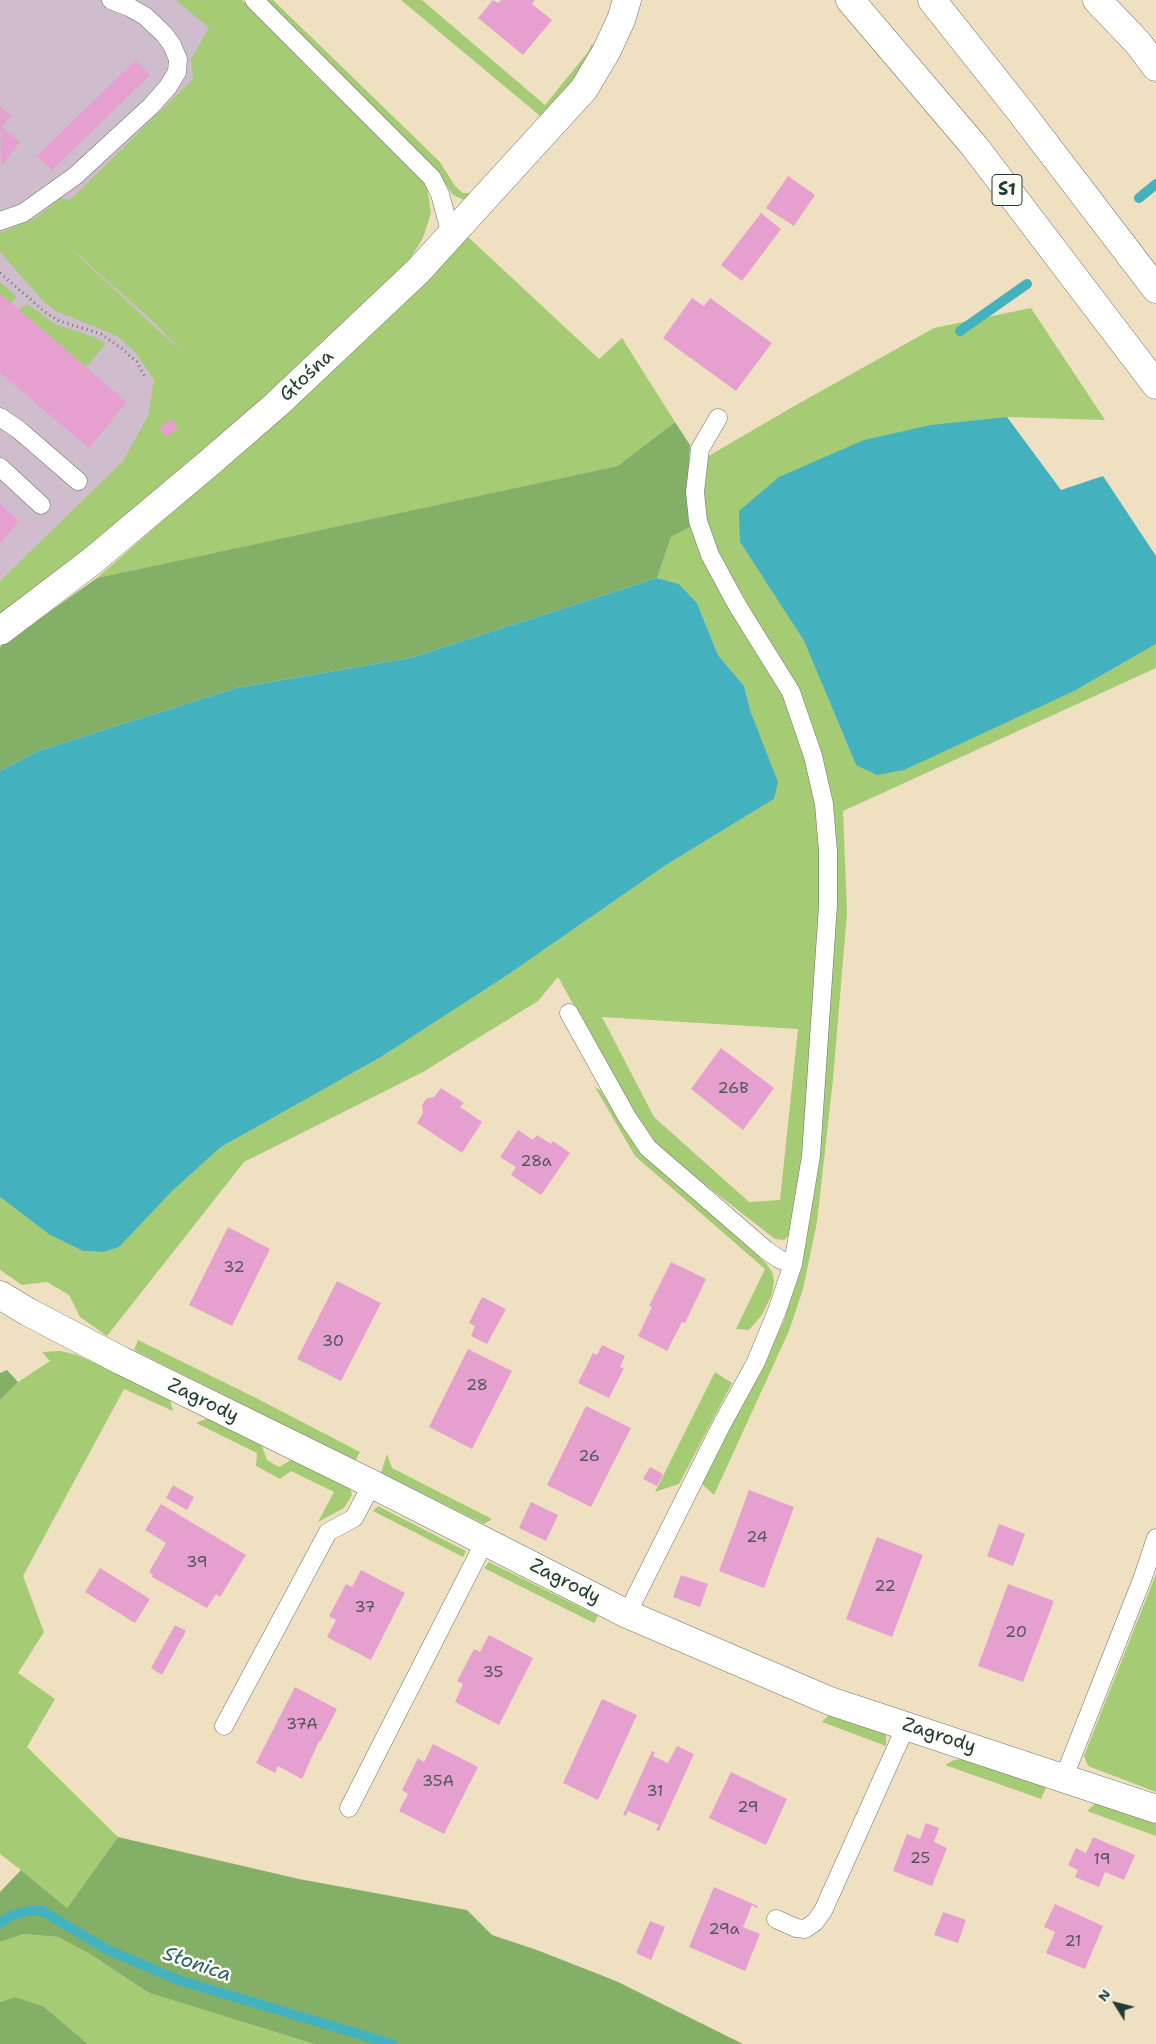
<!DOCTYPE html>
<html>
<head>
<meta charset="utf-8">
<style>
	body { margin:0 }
	#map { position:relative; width:1156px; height:2044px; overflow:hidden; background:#f0e0c2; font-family:"Shantell Sans",sans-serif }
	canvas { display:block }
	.north { position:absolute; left:1091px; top:1979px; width:50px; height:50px; -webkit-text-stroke:4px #fdfcf7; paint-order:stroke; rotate:306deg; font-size:14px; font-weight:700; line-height:20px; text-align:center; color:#1f3d34 }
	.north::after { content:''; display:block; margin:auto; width:18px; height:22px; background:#1f3d34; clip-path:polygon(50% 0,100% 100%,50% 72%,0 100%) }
</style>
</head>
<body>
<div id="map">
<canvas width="1156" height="2044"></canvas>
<div class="north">N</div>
</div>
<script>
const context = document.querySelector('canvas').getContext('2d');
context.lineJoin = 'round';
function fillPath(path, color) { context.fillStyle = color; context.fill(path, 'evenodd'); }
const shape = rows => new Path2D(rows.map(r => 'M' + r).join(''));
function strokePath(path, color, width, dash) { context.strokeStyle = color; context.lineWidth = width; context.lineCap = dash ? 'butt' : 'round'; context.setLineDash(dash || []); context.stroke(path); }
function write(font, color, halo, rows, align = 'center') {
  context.font = font + ' "Shantell Sans",sans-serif'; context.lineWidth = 5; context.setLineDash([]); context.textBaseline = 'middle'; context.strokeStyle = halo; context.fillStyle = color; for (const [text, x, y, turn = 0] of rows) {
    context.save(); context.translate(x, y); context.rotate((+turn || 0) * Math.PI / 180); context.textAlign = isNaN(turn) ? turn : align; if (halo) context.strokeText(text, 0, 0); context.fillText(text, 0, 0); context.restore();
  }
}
fillPath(shape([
	[0,0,227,0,430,200,0,585]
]), '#cfbdce');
fillPath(shape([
	[176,0,242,0,317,77,419,176,427,188,431,213,423,238,408,262,367,303,271,393,83,554,0,615,0,581,123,461,148,416,154,380,136,353,117,336,56,311,44,302,0,252,0,233,37,217,61,198,70,200,193,79,191,59,209,28],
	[73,250,157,325,184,354,73,251],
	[265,0,273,0,440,162,455,186,463,193,480,193,464,200,453,195,434,167],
	[401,0,422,0,545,105,588,52,592,44,597,53,545,120],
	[466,235,599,359,622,338,675,422,619,466,97,578,269,428],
	[0,282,17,297,11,303,0,294],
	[27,304,55,324,94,337,106,344,86,367,19,310],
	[1031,308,1105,420,1007,417,740,542,804,641,856,765,1076,690,1156,644,1156,668,843,811,847,913,833,1079,817,1222,803,1289,789,1331,714,1495,702,1484,783,1323,796,1282,810,1219,822,1113,835,848,782,663,714,546,705,514,703,489,705,458,796,405,934,328],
	[694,525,725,601,742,630,767,666,788,703,815,781,821,871,814,1030,796,1218,792,1232,784,1240,775,1239,680,1165,656,1143,635,1115,558,977,538,1001,423,1072,244,1162,107,1336,80,1317,69,1295,47,1282,22,1285,0,1270,0,1197,50,1235,83,1251,103,1252,221,1147,381,1057,509,974,666,865,774,799,744,686,718,655,697,603,679,584,657,578,671,537],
	[602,1017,798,1029,780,1200,749,1202,654,1117],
	[595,1087,600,1090,644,1154,766,1263,772,1272,774,1280,772,1294,762,1315,749,1330,736,1329,765,1269,635,1156],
	[138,1340,256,1398,360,1452,355,1461,134,1350],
	[61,1351,77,1355,120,1374,170,1400,173,1411,124,1389,23,1576,44,1632,18,1673,55,1699,27,1747,118,1837,67,1908,21,1870,0,1854,0,1400,18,1382,50,1361,42,1352],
	[715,1372,732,1383,679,1484,655,1492],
	[208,1418,262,1446,267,1460,279,1467,291,1460,348,1487,351,1490,352,1495,344,1508,318,1522,334,1492,291,1471,280,1479,256,1466,257,1453,196,1423],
	[387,1454,392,1468,492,1519,484,1524,381,1473],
	[378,1506,466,1551,463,1557,373,1511],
	[489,1562,598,1616,594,1623,484,1568],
	[1156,1574,1156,1792,1088,1766,1084,1756],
	[830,1714,886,1733,886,1746,822,1722],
	[962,1759,1043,1784,1046,1788,1041,1799,945,1765,954,1760],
	[1096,1803,1156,1821,1156,1836,1087,1811],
	[24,1934,58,1937,90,1954,149,1993,314,2044,88,2044,43,2006,15,1997,0,2002,0,1942]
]), '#a5cb75');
fillPath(shape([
	[675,422,690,445,688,483,694,525,671,537,657,578,410,658,236,688,38,751,0,771,0,647,97,578,618,466],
	[7,1370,18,1382,0,1400,0,1373],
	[118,1837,299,1879,467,1910,492,1935,537,1950,616,1981,743,2044,314,2044,149,1993,90,1954,58,1937,24,1934,0,1942,0,1892,21,1870,67,1908],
	[15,1997,43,2006,88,2044,0,2044,0,2002]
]), '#84af66');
fillPath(shape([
	[1007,417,1061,490,1103,476,1156,556,1156,644,1076,690,904,770,877,775,856,765,804,641,740,542,739,511,779,477,864,440,931,425],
	[657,578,679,584,697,603,718,655,744,686,751,713,778,782,774,799,666,865,509,974,381,1057,221,1147,172,1191,119,1247,103,1252,83,1251,50,1235,0,1197,0,771,38,751,236,688,410,658]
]), '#43b1be');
strokePath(shape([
	[1139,198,1156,184],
	[960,331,1027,284],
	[0,1923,12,1915,28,1911,42,1911,108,1950,178,1980,392,2044]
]), '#43b1be', 10);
fillPath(shape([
	[493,0,498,3,501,0,535,0,532,4,552,20,523,55,478,18],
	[136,60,150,75,52,170,37,156],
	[0,106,11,116,2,127,20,142,1,166],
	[788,176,815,195,794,226,766,208],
	[761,213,781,229,742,281,721,265],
	[0,294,127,402,89,448,0,373],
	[692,298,704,306,710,298,772,343,736,391,663,338],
	[170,419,178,427,167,437,159,429],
	[0,504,19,521,0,543],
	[721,1048,774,1088,743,1130,691,1089],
	[441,1088,464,1103,460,1107,482,1122,462,1153,417,1123,423,1113,422,1105,426,1099,434,1097],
	[518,1130,533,1140,537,1135,551,1144,553,1141,570,1153,541,1195,511,1175,516,1167,500,1157],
	[228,1227,270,1249,232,1326,189,1305],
	[671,1262,706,1279,685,1323,682,1322,667,1351,638,1336,652,1307,649,1306],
	[337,1281,381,1303,341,1381,297,1359],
	[482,1297,506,1309,487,1344,471,1336,475,1326,469,1323],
	[602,1345,625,1356,620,1367,624,1368,609,1398,578,1383,593,1353,597,1355],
	[468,1349,512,1371,472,1449,429,1427],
	[586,1406,631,1428,591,1507,547,1485],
	[650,1467,663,1474,657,1486,643,1479],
	[173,1485,194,1497,187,1510,166,1498],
	[749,1490,794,1507,764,1588,719,1571],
	[531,1502,558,1515,546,1541,519,1528],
	[161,1504,246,1555,220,1597,216,1594,207,1608,152,1577,153,1575,149,1572,166,1543,145,1530],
	[999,1524,1025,1534,1013,1566,987,1556],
	[877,1537,923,1555,892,1637,846,1619],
	[100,1568,150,1599,135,1623,85,1592],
	[361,1570,405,1593,371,1660,327,1637,336,1620,329,1616,346,1584,352,1587],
	[681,1575,708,1584,700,1607,673,1597],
	[1008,1584,1054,1601,1023,1682,978,1666],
	[175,1625,186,1631,162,1675,151,1668],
	[489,1635,533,1658,499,1725,455,1702,463,1684,457,1681,474,1649,480,1652],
	[295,1687,337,1709,320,1742,319,1741,302,1779,278,1766,275,1773,256,1763],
	[602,1699,637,1715,598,1800,563,1783],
	[433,1744,478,1767,444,1834,399,1811,408,1794,402,1790,418,1758,424,1762],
	[677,1746,694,1754,659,1831,656,1830,659,1825,628,1811,626,1816,623,1815,652,1751,655,1752,653,1756,668,1763],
	[731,1772,787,1799,766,1845,709,1818],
	[926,1823,939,1828,934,1842,947,1848,932,1886,893,1871,907,1834,920,1839],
	[1093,1837,1135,1855,1124,1880,1105,1872,1099,1887,1075,1877,1078,1870,1068,1865,1076,1848,1086,1853],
	[714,1887,758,1906,757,1908,752,1905,743,1927,760,1934,745,1971,689,1947],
	[1055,1904,1103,1926,1085,1969,1046,1953,1055,1932,1044,1927],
	[943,1912,966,1920,958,1943,934,1935],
	[650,1921,665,1927,651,1960,636,1953]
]), '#e5a0d0');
const service = shape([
	[254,0,432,178,440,194,451,235],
	[0,221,23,213,75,176,151,106,168,87,177,72,178,59,172,45,164,34,145,16,129,7,111,0],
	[0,417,19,430,78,481],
	[0,467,41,505],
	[569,1013,627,1117,648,1148,766,1250,779,1259,793,1264],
	[627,1614,721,1426,756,1362,777,1311,793,1264,811,1156,828,905,828,851,824,804,813,756,791,692,737,605,710,555,698,521,695,492,700,449,718,418],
	[224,1726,328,1532,354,1518,372,1484],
	[1064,1777,1143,1577,1156,1538],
	[349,1808,485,1541],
	[776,1919,796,1928,805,1929,815,1922,823,1911,906,1726]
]);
const minor = shape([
	[1097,0,1138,43,1156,67],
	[0,631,91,562,209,463,276,405,418,271,584,89,606,52,621,20,627,0],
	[0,1295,28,1312,122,1361,372,1484,627,1614,830,1701,1156,1809]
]);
const motorway = shape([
	[850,0,975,147,1156,385],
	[932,0,1020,111,1156,289]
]);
strokePath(service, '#687666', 19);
strokePath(minor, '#687666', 29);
strokePath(motorway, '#687666', 29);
strokePath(shape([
	[0,273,45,312,59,321,101,334,121,348,137,362,146,379]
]), '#687666', 3, [1, 4]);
strokePath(service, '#fff', 18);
strokePath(minor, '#fff', 28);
strokePath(motorway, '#fff', 28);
write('16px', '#50565b', null, [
	["26B",733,1089],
	["28a",536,1162],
	["32",234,1268],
	["30",333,1342],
	["28",477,1386],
	["26",589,1457],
	["24",757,1538],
	["39",197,1563],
	["22",885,1587],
	["37",365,1608],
	["20",1016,1633],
	["35",493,1673],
	["37A",302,1725],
	["35A",438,1782],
	["31",655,1792],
	["29",748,1808],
	["25",920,1859],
	["19",1102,1860],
	["29a",724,1930],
	["21",1073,1942]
]);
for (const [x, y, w] of [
	[1007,190,30]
]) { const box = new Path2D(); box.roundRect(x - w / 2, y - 15.5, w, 31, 4); context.fillStyle = '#fdfcf7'; context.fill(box); strokePath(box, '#1f3d34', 1); }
write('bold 18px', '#1f3d34', null, [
	["S1",1007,190]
]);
write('19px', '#1f3d34', '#fdfcf7', [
	["Głośna",307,376,-43],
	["Zagrody",203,1401,26],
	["Zagrody",565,1582,27],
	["Zagrody",939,1736,18]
]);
write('italic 20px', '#2a605d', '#fdfcf7', [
	["Słonica",197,1965,19]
]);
</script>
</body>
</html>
